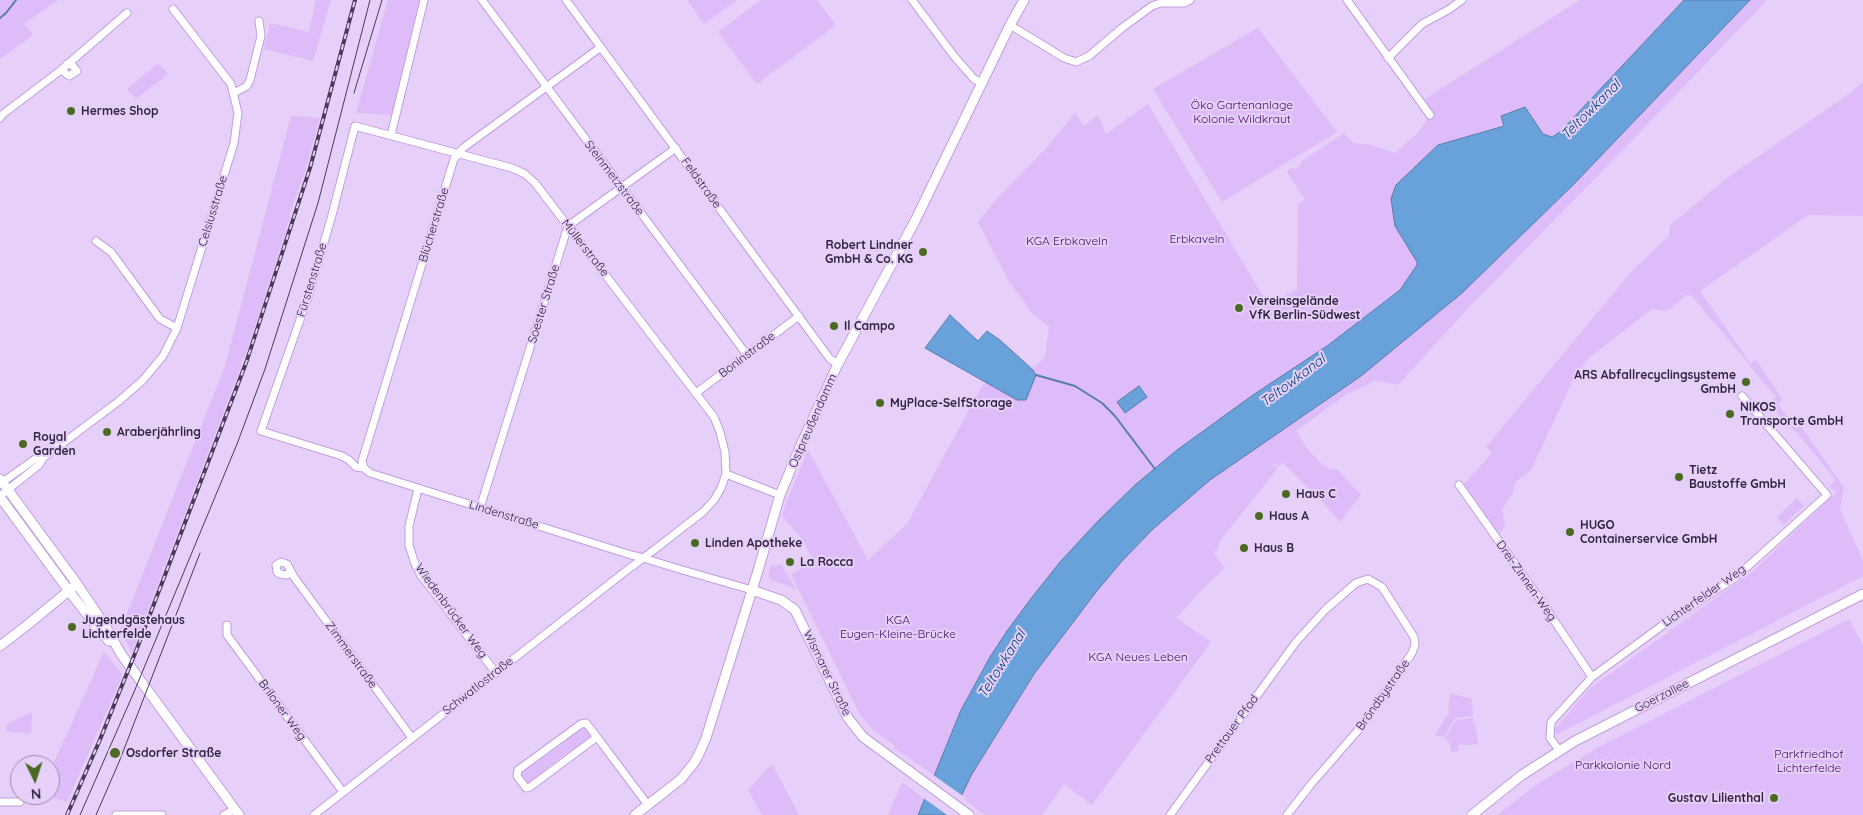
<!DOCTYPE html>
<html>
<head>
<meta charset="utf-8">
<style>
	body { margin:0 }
	#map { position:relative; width:1863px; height:815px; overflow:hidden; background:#e6cff9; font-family:Quicksand,sans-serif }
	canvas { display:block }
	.north { position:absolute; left:10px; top:755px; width:50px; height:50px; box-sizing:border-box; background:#e6cff9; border:1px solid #9e8baf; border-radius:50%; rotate:176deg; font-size:14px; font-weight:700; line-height:20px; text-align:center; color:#33243f }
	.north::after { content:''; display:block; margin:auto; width:18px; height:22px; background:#496a20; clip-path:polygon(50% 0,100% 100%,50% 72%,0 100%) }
</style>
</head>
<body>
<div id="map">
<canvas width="1863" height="815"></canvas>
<div class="north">N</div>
</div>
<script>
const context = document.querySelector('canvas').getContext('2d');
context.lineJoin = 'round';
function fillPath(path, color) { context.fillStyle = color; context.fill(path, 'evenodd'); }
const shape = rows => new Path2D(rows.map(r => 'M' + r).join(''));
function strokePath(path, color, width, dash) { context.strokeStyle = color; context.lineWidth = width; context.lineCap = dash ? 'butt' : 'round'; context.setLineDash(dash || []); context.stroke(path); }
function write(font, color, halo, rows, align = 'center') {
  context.font = font + ' Quicksand,sans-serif'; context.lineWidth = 4; context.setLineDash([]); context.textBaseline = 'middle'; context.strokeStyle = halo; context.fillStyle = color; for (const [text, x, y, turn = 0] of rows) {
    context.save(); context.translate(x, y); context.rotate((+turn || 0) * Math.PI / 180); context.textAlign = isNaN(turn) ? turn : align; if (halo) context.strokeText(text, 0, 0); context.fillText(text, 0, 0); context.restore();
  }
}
fillPath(shape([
	[0,0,58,0,24,24,33,35,0,59],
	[316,0,331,0,313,61,264,49,270,23,309,32],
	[388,0,419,0,392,115,356,113],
	[687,0,737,0,704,24],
	[761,0,817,0,836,25,757,84,718,32],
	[1580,0,1684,0,1560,132,1552,137,1543,134,1525,107,1504,125,1438,145,1419,164,1395,226,1418,262,1417,265,1400,290,1327,346,1253,395,1177,450,1135,485,1097,522,1060,562,1033,596,975,684,961,710,936,774,934,775,894,748,895,746,873,730,859,713,791,574,814,561,801,538,782,516,786,503,808,450,868,560,907,524,983,384,1034,367,1045,357,1049,327,1032,313,1008,280,978,222,992,204,1047,147,1075,113,1084,126,1098,115,1106,134,1148,104,1269,306,1297,289,1298,204,1305,199,1287,172,1288,170,1292,167,1294,170,1301,165,1302,161,1344,133,1353,143,1371,145,1395,153,1416,135,1431,115,1422,101],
	[1750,0,1767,0,1619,154,1472,304,1398,385,1375,380,1364,387,1348,393,1296,431,1308,450,1323,465,1330,469,1338,470,1361,495,1340,522,1326,506,1283,463,1280,465,1271,464,1278,468,1219,542,1218,549,1213,553,1225,568,1204,588,1176,618,1211,642,1092,805,1064,784,1042,815,985,815,965,800,966,798,961,794,1034,674,1096,592,1122,561,1153,529,1210,480,1361,376,1462,293,1574,184],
	[1258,28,1337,132,1222,202,1153,89],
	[158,63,168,74,136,99,127,89],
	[1863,82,1863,216,1808,215,1700,291,1750,363,1749,364,1692,296,1686,295,1667,311,1652,309,1590,357,1576,374,1531,470,1515,482,1513,493,1502,509,1505,526,1498,536,1463,485,1492,453,1486,447,1631,272,1669,236,1670,225,1731,175,1849,94],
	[291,116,320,118,304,175,289,216,291,217,288,224,287,224,286,229,287,229,244,359,242,359,241,363,242,364,165,566,163,566,162,570,163,571,141,629,139,629,137,633,139,634,132,652,120,631,225,366],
	[1756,360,1783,400,1778,404,1796,429,1801,426,1844,488,1840,509,1863,561,1863,576,1556,735,1555,729,1589,689,1752,572,1837,492,1829,487,1836,480,1797,433,1769,405,1776,397,1749,365],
	[1797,498,1804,506,1783,525,1777,517],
	[778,564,782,565,796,590,789,586,770,580,768,575,771,565,777,566],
	[1849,619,1863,646,1863,815,1497,815,1539,783,1597,748],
	[104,652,122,674,121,679,67,802,45,795,50,795,50,771],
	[1450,693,1472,699,1473,716,1455,718,1444,737,1440,735,1438,737,1435,735,1448,714],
	[32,712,31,734,6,731,7,724],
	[1473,718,1474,726,1476,726,1478,744,1467,745,1461,744,1458,746,1458,751,1451,752,1450,743,1445,739,1456,720],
	[582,727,584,727,591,735,590,739,575,750,571,750,543,771,543,775,529,784,526,783,521,777,520,771,534,762,537,762,565,742,566,738],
	[772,764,799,815,762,815,748,790],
	[902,782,924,798,917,815,888,815]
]), '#debcf9');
const water = shape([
	[1684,0,1750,0,1574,184,1462,293,1361,376,1210,480,1153,529,1122,561,1096,592,1034,674,972,774,952,815,918,815,961,710,990,657,1007,631,1033,596,1060,562,1097,522,1135,485,1177,450,1253,395,1327,346,1400,290,1417,265,1417,262,1395,226,1391,199,1396,185,1438,145,1504,126,1501,116,1525,107,1543,134,1552,137,1560,132,1684,0],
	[950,315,978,341,987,331,1001,341,1032,369,1036,375,1026,400,1017,400,925,348,950,315],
	[1139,386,1147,397,1125,413,1117,402,1139,386]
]);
fillPath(water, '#69a1da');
strokePath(water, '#597cac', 1);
fillPath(shape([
	[932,774,963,796,955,815,947,815,922,797]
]), '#e6cff9');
strokePath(shape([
	[0,18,6,13,16,0],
	[1036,375,1075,386,1102,403,1115,416,1155,469]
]), '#597cac', 2);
const minor = shape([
	[482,0,747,355],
	[566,0,830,359,838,364],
	[912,0,954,56,974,79,982,83],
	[1347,0,1430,115],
	[1010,25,1064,58,1076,62,1089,56,1122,28,1152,6,1161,3,1184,3,1190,0],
	[1388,58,1422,24,1448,10,1462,0],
	[61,70,69,76,77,71,72,65,67,64],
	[234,93,247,86,250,80,261,36,259,21],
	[0,118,3,114,61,70,127,13],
	[391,135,424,0],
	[96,241,111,252,160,319,177,328],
	[696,393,799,316],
	[364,468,362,461,454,159,463,148,601,47],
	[726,474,780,495],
	[0,484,35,459,43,458],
	[1459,485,1537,595,1592,677],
	[418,489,409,526,409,545,415,564,420,574,496,673],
	[0,496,39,465,43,458,119,401,143,380,163,356,177,328,234,143,238,113,231,84,173,9],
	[480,508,568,226,676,148],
	[290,572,287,575,280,574,277,572,276,565,281,562,287,564,294,577,412,738],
	[227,625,227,635,343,792],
	[597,737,530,787,526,788,517,776,518,770,581,724,586,723,597,737,648,805],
	[1559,750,1550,738,1551,722,1592,677,1663,625,1736,577,1827,495,1742,396],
	[0,802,20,802],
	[116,815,162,815],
	[224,815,235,809],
	[314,815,631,567,633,566,643,558,654,550,704,511,714,500,721,488,726,474,725,452,720,432,714,417,535,183,525,174,512,168,355,126,332,215,308,297,261,431,342,456,349,460,356,467,364,468,370,473,631,555,636,556,643,558,679,569,752,590],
	[1170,815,1296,642,1326,609,1356,583,1368,579,1382,587,1414,637,1415,645,1412,653,1360,728,1312,783,1287,815]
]);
const tertiary = shape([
	[0,479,77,584],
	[0,497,69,591]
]);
const secondary = shape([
	[752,590,781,600,795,610,848,718,863,737,969,815],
	[69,591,96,626,109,641],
	[0,646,26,626,77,584,104,624,121,654,239,815],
	[635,815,681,779,694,763,699,754,706,738,757,574,780,495,800,447,838,364,915,221,1010,25,1024,0],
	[1472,815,1522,775,1575,741,1863,594]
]);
strokePath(minor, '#c39de1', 9);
strokePath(tertiary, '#c39de1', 11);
strokePath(secondary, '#c39de1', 11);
strokePath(minor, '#fff', 7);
strokePath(tertiary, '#fff', 9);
strokePath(secondary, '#fff', 9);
strokePath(shape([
	[354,93,382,0],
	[80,815,134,692,237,444,265,369,318,203,370,0],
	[96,815,119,762,200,553]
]), '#4a3a57', 1);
const rail = shape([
	[67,815,99,742,136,651,246,363,310,168,355,0]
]);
strokePath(rail, '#4a3a57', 4);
strokePath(rail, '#e6cff9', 2, [5.5]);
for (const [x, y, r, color] of [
	[71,111,5,"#496a20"],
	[923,252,5,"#496a20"],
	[1239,308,5,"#496a20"],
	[834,326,5,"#496a20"],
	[1746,382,5,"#496a20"],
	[880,403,5,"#496a20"],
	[1730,414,5,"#496a20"],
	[107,432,5,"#496a20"],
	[23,444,5,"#496a20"],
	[1679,477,5,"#496a20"],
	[1286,494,5,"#496a20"],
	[1259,516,5,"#496a20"],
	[1570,532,5,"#496a20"],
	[695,543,5,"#496a20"],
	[1244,548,5,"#496a20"],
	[790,562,5,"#496a20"],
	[72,627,5,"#496a20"],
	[115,753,6,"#496a20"],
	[1774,798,5,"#496a20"]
]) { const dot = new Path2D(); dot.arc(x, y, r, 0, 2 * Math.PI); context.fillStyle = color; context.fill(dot); strokePath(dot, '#e6cff9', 2); }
write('12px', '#430f5f', '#e6cff9', [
	["Öko Gartenanlage",1242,105],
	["Kolonie Wildkraut",1242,119],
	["Erbkaveln",1197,239],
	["KGA Erbkaveln",1067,241],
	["KGA",898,620],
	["Eugen-Kleine-Brücke",898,634],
	["KGA Neues Leben",1138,657],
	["Parkfriedhof",1809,754],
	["Lichterfelde",1809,768],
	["Parkkolonie Nord",1623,765]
]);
write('bold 12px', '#33243f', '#e6cff9', [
	["Hermes Shop",81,111],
	["Robert Lindner",913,245,"right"],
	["GmbH & Co. KG",913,259,"right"],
	["Vereinsgelände",1249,301],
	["VfK Berlin-Südwest",1249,315],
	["Il Campo",844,326],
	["ARS Abfallrecyclingsysteme",1736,375,"right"],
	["GmbH",1736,389,"right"],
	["MyPlace-SelfStorage",890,403],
	["NIKOS",1740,407],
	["Transporte GmbH",1740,421],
	["Araberjährling",117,432],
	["Royal",33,437],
	["Garden",33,451],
	["Tietz",1689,470],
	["Baustoffe GmbH",1689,484],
	["Haus C",1296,494],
	["Haus A",1269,516],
	["HUGO",1580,525],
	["Containerservice GmbH",1580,539],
	["Linden Apotheke",705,543],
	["Haus B",1254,548],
	["La Rocca",800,562],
	["Jugendgästehaus",82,620],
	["Lichterfelde",82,634],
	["Osdorfer Straße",126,753],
	["Gustav Lilienthal",1764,798,"right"]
], 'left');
write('12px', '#33243f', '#e6cff9', [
	["Steinmetzstraße",614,178,53],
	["Feldstraße",701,183,54],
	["Celsiusstraße",213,211,-73],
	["Blücherstraße",434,225,-73],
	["Müllerstraße",585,248,52],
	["Fürstenstraße",312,280,-73],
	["Soester Straße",544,304,-73],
	["Boninstraße",747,355,-37],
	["Ostpreußendamm",813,421,-66],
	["Lindenstraße",504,515,17],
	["Drei-Zinnen-Weg",1526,581,55],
	["Lichterfelder Weg",1704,596,-35],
	["Wiedenbrücker Weg",451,611,54],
	["Zimmerstraße",351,655,54],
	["Wismarer Straße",827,673,64],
	["Schwatlostraße",478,686,-38],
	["Bröndbystraße",1383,695,-55],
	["Goerzallee",1662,696,-27],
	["Briloner Weg",282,710,54],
	["Prettauer Pfad",1232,729,-54]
]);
write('italic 14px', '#004175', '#e6cff9', [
	["Teltowkanal",1591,110,-45],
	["Teltowkanal",1293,381,-37],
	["Teltowkanal",1002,664,-58]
]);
</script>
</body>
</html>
